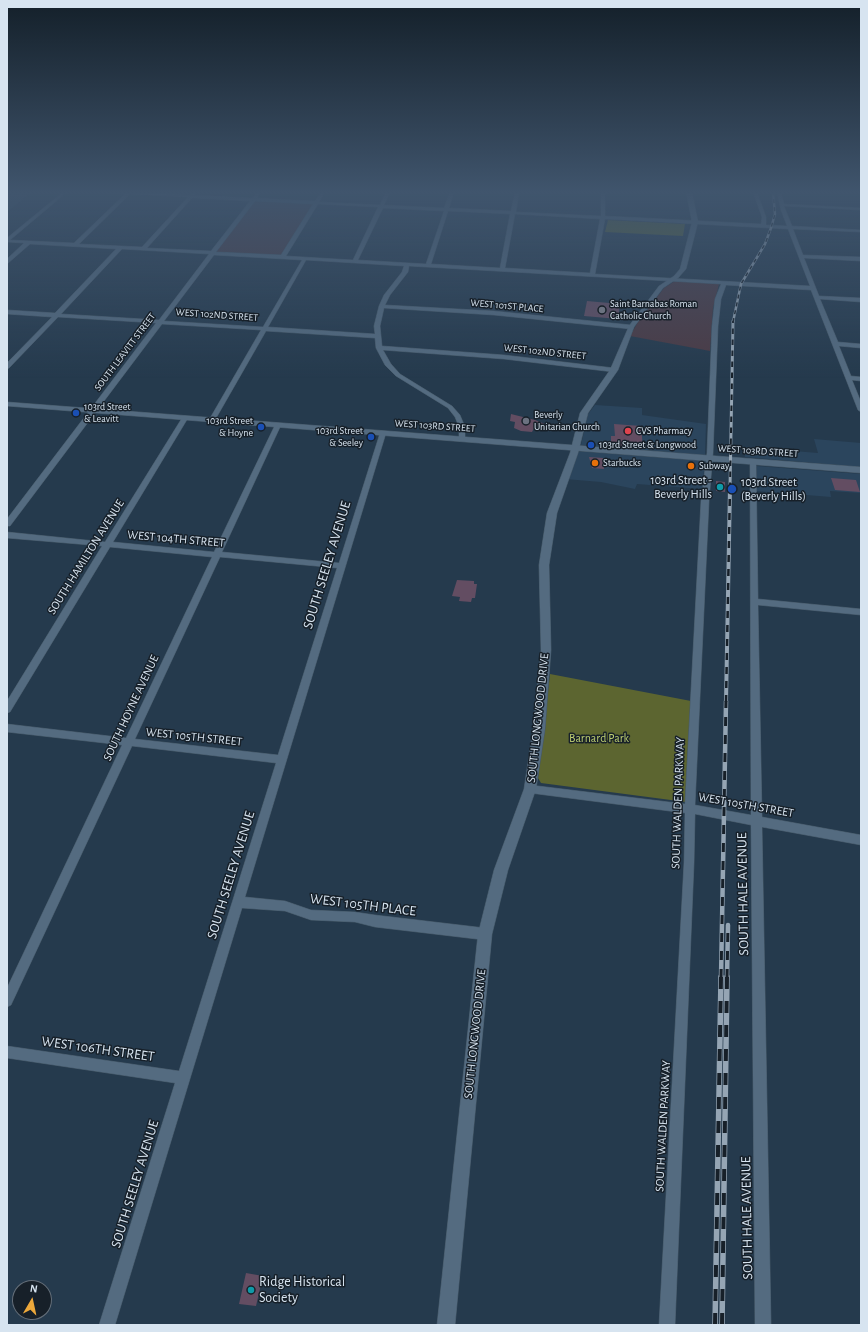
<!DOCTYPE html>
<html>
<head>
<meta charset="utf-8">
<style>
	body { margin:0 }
	#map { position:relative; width:868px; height:1332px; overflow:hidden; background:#253a4d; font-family:"Alegreya Sans",sans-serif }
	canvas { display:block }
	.frame { position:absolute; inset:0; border:8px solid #d7e4f0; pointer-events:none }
	.north { position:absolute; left:12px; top:1280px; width:40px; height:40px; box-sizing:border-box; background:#172029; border:1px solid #646e79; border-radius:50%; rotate:9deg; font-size:11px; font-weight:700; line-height:16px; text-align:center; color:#d7e4f0 }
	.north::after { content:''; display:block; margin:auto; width:14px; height:18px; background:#eda83b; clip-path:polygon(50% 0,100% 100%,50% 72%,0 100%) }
</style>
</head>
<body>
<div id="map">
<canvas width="868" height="1332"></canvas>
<div class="frame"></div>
<div class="north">N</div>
</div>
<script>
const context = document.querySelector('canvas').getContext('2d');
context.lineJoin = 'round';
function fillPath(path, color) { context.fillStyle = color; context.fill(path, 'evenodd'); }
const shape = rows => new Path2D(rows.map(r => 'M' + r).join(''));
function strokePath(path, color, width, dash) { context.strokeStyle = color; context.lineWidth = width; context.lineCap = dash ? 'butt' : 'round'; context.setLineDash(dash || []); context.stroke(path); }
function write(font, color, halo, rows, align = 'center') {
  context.font = font + ' "Alegreya Sans",sans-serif'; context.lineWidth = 3; context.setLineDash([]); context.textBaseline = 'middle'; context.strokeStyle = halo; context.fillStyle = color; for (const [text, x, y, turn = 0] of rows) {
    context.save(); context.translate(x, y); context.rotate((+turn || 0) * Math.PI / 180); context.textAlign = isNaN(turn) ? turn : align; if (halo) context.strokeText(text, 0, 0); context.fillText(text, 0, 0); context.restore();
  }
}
fillPath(shape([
	[7,192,32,192,7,212],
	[595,405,642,408,642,415,706,424,705,455,581,445,588,414],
	[814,439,861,443,861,467,745,457,745,447,818,453],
	[576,451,705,461,702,489,637,484,635,489,601,482,565,479],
	[756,466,861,474,861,493,830,491,831,497,757,491]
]), '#2b455d');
fillPath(shape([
	[255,200,314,203,281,256,216,252],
	[675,281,719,284,713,308,710,351,630,336,638,322,664,288]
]), '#4b3a44');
fillPath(shape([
	[608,220,685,224,683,236,605,232],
	[550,674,691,701,686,802,541,783,538,778]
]), '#5c6530');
fillPath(shape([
	[587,301,620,304,618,319,584,316],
	[511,414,535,420,545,424,535,426,532,432,521,431,514,428,515,422,510,421],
	[614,424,641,426,643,448,611,446,611,436,615,436],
	[589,457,603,458,604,469,592,468],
	[831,478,856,480,860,492,835,490],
	[716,481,725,482,725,492,716,491],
	[457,580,474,581,474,584,477,584,475,598,472,598,471,602,459,601,460,597,452,596],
	[246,1273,263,1276,256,1306,239,1304]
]), '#634d62');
const minor = shape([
	[63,192,67,192,10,240,74,243,125,194,110,193,108,192,190,195,195,192,196,193,195,195,252,198,257,192,261,192,257,198,315,201,321,192,325,192,319,202,380,205,386,192,390,192,384,205,444,208,450,192,454,192,449,208,511,211,515,192,519,192,516,212,601,216,601,192,605,192,605,216,761,224,762,217,753,192,757,192,766,217,766,225,787,226,781,210,777,192,781,192,784,204,861,208,861,210,784,206,792,226,861,230,861,232,793,229,803,255,861,257,861,261,804,258,819,296,861,298,861,302,820,299,838,342,861,344,861,348,839,346,851,376,861,377,861,381,852,380,861,402,861,412,858,410,811,290,726,285,721,299,718,326,713,453,709,501,695,805,751,815,750,461,754,461,756,462,758,599,861,609,861,615,758,605,762,817,861,835,861,845,762,827,771,1325,755,1325,751,825,695,814,694,863,675,1325,659,1325,684,863,685,813,530,793,526,792,525,789,526,786,530,785,685,804,701,501,707,453,712,326,715,299,721,284,409,266,408,272,390,295,385,305,494,311,631,325,634,327,631,329,494,315,384,308,380,326,382,346,504,355,614,368,617,370,614,372,504,359,383,350,391,364,400,374,452,406,460,415,465,427,465,439,462,441,459,439,459,427,455,417,448,408,396,376,385,365,376,348,375,338,266,331,215,420,212,422,210,421,209,420,261,330,162,324,10,526,7,526,7,519,156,323,58,317,9,368,7,369,7,363,52,317,7,314,7,310,55,313,116,249,30,244,7,264,7,259,24,243,7,242,7,238,63,192],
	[130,194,188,197,142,247,79,244,130,194],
	[192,198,250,201,211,251,147,248,192,198],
	[255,201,313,204,281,255,216,252,255,201],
	[318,204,378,207,353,260,286,256,318,204],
	[383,208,444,211,426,264,358,260,383,208],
	[448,211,510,214,500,268,431,264,448,211],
	[515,214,600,219,590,273,505,268,515,214],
	[605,219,788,229,810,286,595,274,605,219],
	[122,249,209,254,159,320,61,314,122,249],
	[214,255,302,260,263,327,164,321,214,255],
	[306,260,404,266,402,272,384,295,379,306,374,326,375,334,268,327,306,260],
	[185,416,188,418,113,542,214,552,275,425,278,423,281,425,222,552,339,563,380,433,383,431,386,433,245,897,285,901,311,910,355,912,375,915,485,928,489,930,491,934,489,938,485,940,375,927,355,922,311,920,285,911,242,908,115,1325,99,1325,175,1083,7,1058,7,1046,179,1071,276,763,132,746,11,1005,7,1007,7,988,122,745,7,732,7,724,126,738,212,557,110,547,10,712,7,713,7,701,102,546,7,538,7,532,105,542,182,418,185,416],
	[220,557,337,568,278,755,135,739,220,557]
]);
const tertiary = shape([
	[686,192,692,192,698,222,686,269,678,278,663,288,634,327,618,370,588,413,578,453,557,513,549,565,551,650,545,729,536,789,508,870,492,934,455,1325,437,1325,478,934,494,870,524,789,533,729,541,650,539,565,547,513,570,453,580,413,610,370,629,326,659,286,674,276,680,269,692,222,686,192]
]);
const secondary = shape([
	[7,402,861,467,861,473,7,406,7,402]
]);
strokePath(minor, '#455867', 1);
strokePath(tertiary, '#455867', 1);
strokePath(secondary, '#455867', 1);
fillPath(minor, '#546b80');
fillPath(tertiary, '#546b80');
fillPath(secondary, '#546b80');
const railFar4 = shape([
	[733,322,741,284,765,244,771,228,775,214,773,192]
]);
const railFar3 = shape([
	[730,488,733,321]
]);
const railFar2 = shape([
	[726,702,730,487]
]);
const railFar1 = shape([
	[721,978,726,701],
	[727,978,728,925]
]);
const rail = shape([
	[715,1325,721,977],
	[722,1325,727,977]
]);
strokePath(railFar4, '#95a5b4', 2.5);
strokePath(railFar3, '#95a5b4', 3);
strokePath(railFar2, '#95a5b4', 4);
strokePath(railFar1, '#95a5b4', 4.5);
strokePath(rail, '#95a5b4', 5.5);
strokePath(railFar4, '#172029', 1.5, [4]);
strokePath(railFar3, '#172029', 2, [5.5]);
strokePath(railFar2, '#172029', 2.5, [7]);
strokePath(railFar1, '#172029', 3, [9]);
strokePath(rail, '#172029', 4, [12]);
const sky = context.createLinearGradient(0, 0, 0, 378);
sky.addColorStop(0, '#14202a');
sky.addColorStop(0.51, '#40556d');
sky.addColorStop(1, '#40556d00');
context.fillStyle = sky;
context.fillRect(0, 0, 868, 378);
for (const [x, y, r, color] of [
	[602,310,4,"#6b7280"],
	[76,413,4,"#1a4fb4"],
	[526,421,4,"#6b7280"],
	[261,427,4,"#1a4fb4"],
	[628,431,4,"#e0444e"],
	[371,437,4,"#1a4fb4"],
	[591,445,4,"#1a4fb4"],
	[595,463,4,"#e8710a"],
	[691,466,4,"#e8710a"],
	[720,487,4,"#0f9aa8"],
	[732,489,5,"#1a4fb4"],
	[251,1290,4,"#0f9aa8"]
]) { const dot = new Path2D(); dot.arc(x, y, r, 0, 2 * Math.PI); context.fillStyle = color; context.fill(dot); strokePath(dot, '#172029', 1.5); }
write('10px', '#d7e4f0', '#172029', [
	["Saint Barnabas Roman",610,304],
	["Catholic Church",610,316],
	["103rd Street",84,407],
	["& Leavitt",84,419],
	["Beverly",534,415],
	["Unitarian Church",534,427],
	["103rd Street",253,421,"right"],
	["& Hoyne",253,433,"right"],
	["103rd Street",363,431,"right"],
	["& Seeley",363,443,"right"],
	["CVS Pharmacy",636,431],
	["103rd Street & Longwood",599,445],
	["Starbucks",603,463],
	["Subway",699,466]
], 'left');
write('10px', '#d7e4f0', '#172029', [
	["WEST 101ST PLACE",507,306,5],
	["WEST 102ND STREET",217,315,4],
	["SOUTH LEAVITT STREET",125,352,-53],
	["WEST 102ND STREET",545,352,6],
	["WEST 103RD STREET",435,426,4],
	["WEST 103RD STREET",758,451,4]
]);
write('12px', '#d7e4f0', '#172029', [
	["103rd Street -",712,480],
	["Beverly Hills",712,494],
	["103rd Street",741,482,"left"],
	["(Beverly Hills)",741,496,"left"]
], 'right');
write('12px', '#d7e4f0', '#172029', [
	["WEST 104TH STREET",176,539,5],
	["SOUTH HAMILTON AVENUE",86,557,-58],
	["SOUTH HOYNE AVENUE",131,708,-65],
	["SOUTH LONGWOOD DRIVE",538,718,-84],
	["WEST 105TH STREET",194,737,6],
	["SOUTH WALDEN PARKWAY",678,803,-88],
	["WEST 105TH STREET",746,805,10],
	["SOUTH LONGWOOD DRIVE",475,1034,-84],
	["SOUTH WALDEN PARKWAY",663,1126,-87]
]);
write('12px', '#bdce71', '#172029', [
	["Barnard Park",599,738]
]);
write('14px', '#d7e4f0', '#172029', [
	["SOUTH SEELEY AVENUE",327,565,-73],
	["SOUTH SEELEY AVENUE",231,875,-73],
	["SOUTH HALE AVENUE",743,894,-91],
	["WEST 105TH PLACE",363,905,7],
	["WEST 106TH STREET",98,1049,8],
	["SOUTH SEELEY AVENUE",135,1184,-73],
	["SOUTH HALE AVENUE",747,1218,-91]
]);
write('14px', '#d7e4f0', '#172029', [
	["Ridge Historical",259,1282],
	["Society",259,1298]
], 'left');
</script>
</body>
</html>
